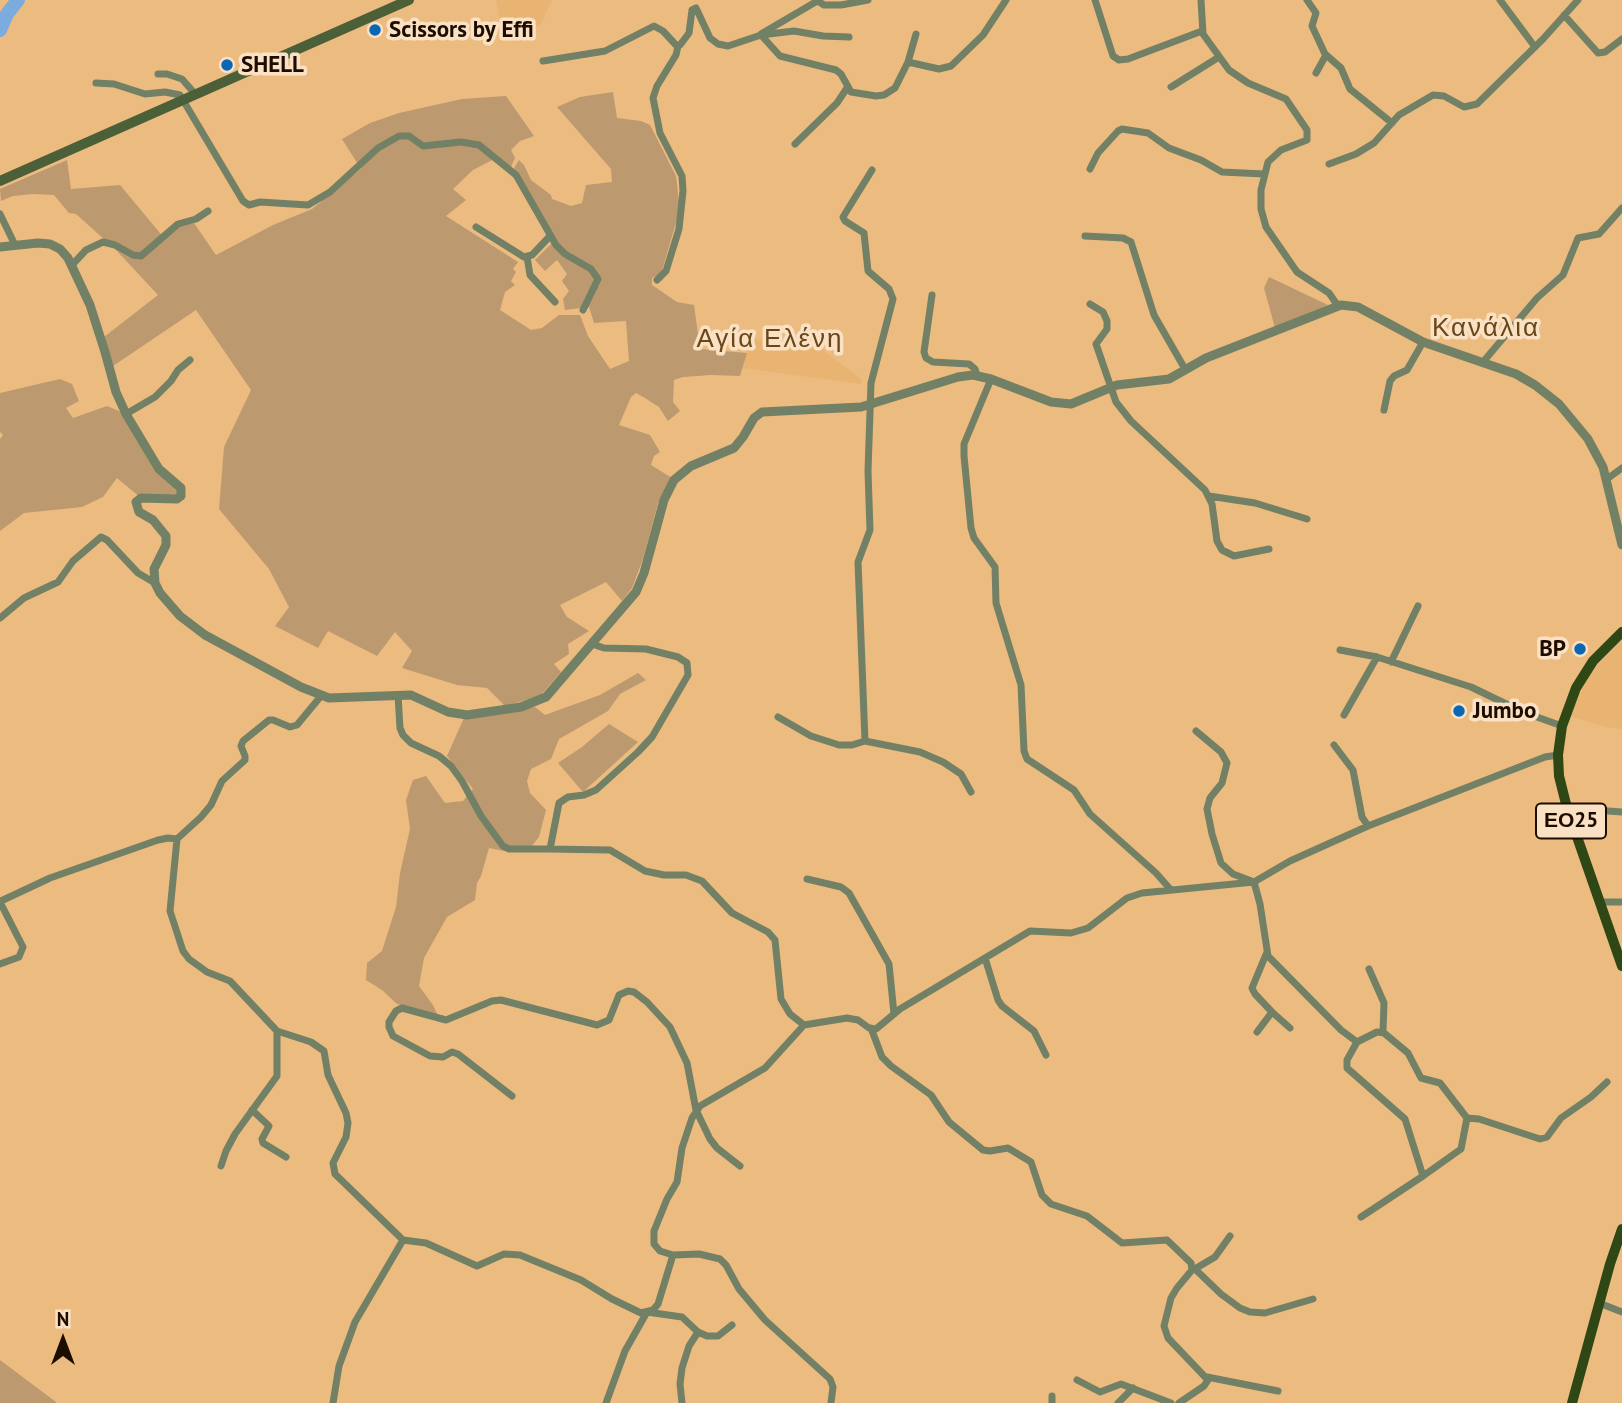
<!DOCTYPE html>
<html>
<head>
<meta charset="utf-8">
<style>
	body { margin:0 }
	#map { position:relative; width:1622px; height:1403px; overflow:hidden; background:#ecbb80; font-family:"PT Sans",sans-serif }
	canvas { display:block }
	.north { position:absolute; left:28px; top:1305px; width:70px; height:70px; -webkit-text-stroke:5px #fae1c4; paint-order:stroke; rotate:0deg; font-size:19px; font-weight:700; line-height:28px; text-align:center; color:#1d0c00 }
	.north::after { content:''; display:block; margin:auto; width:24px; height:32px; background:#1d0c00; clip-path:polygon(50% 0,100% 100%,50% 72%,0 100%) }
</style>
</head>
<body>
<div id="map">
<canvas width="1622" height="1403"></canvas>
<div class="north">N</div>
</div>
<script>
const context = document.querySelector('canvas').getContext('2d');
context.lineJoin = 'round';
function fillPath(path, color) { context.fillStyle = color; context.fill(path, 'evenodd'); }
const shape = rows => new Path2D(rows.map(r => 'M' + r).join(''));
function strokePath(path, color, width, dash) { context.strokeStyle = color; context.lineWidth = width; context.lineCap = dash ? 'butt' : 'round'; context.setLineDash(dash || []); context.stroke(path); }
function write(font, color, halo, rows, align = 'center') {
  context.font = font + ' "PT Sans",sans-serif'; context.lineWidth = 7; context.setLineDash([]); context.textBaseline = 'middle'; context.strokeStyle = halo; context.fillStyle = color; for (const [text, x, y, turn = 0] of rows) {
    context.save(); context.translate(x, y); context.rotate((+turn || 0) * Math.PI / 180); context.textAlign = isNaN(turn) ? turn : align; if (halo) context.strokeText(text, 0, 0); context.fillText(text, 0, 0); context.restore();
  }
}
fillPath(shape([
	[496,0,552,0,540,26,501,25],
	[751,339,814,343,861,379,861,384,743,368],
	[1622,639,1622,729,1606,727,1570,716,1585,683,1598,664]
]), '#e9b371');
fillPath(shape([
	[613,92,617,118,641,121,650,125,676,176,680,209,661,274,652,278,652,285,677,302,694,305,700,349,747,353,740,376,711,375,683,377,674,380,673,402,680,411,668,421,659,407,645,398,636,393,631,397,619,425,650,435,660,452,654,456,651,465,672,478,658,503,643,559,632,588,622,601,606,582,560,605,567,617,589,631,568,644,569,654,554,664,561,672,540,696,505,706,487,688,457,685,402,668,412,651,395,632,377,656,328,631,318,648,275,626,289,607,269,569,219,509,224,447,251,390,196,310,113,366,104,337,158,295,116,250,76,214,69,213,54,195,33,194,13,196,1,201,0,189,67,160,71,189,120,185,165,239,180,226,194,223,216,255,273,225,312,209,361,169,342,139,370,123,399,113,462,99,506,96,534,136,520,141,511,150,515,158,511,167,498,157,473,170,453,189,466,200,446,216,518,262,513,269,516,272,511,281,515,285,505,292,500,310,531,330,542,328,559,315,580,315,588,336,610,369,629,361,626,321,594,323,589,307,565,310,563,299,569,291,562,281,567,274,557,260,545,271,535,260,555,240,514,168,519,160,524,165,531,180,551,195,552,199,571,206,582,203,586,185,612,182,611,169,557,107,580,97],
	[1269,277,1328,305,1275,328,1264,288],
	[60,379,72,384,79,401,66,408,73,418,107,406,126,414,147,452,179,486,181,496,141,498,117,478,103,497,82,507,24,513,0,531,0,439,3,435,0,432,0,393],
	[638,673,646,680,620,694,608,711,559,739,551,759,531,769,527,781,530,793,546,810,539,837,531,847,504,851,489,848,481,876,477,883,475,900,447,917,424,958,419,986,433,1005,438,1016,397,1004,382,990,366,980,367,963,382,951,396,907,400,873,410,829,406,800,413,780,426,776,445,803,463,801,473,789,447,756,464,718,535,707,545,715,600,695],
	[609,724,638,742,583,792,558,763,582,747],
	[0,1360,56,1402,56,1403,0,1403]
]), '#bd996f');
strokePath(shape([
	[0,30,7,14,18,0]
]), '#7cabdd', 14);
strokePath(shape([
	[1095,0,1113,56,1119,60,1128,59,1202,31],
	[1201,0,1203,34,1229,70,1248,83,1286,99,1307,130,1307,140,1281,150,1268,162,1261,190,1261,209,1266,227,1297,272,1329,293,1338,306],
	[1307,0,1316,13,1312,26,1325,54,1341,68,1350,89,1392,123],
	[1500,0,1535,47],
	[818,1,824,5,841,5,868,0],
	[1564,15,1598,53,1605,52,1622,39],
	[761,34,819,0],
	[761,35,794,31,823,36,849,37],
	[543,61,605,51,654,26,663,31,676,45,680,45,689,33,692,10,696,8,710,38,718,44,728,46,761,35,780,56,836,70,841,74,851,92,876,96,884,95,895,88,908,62,939,69,951,66,983,35,1006,0],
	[908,62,916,34],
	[1316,73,1326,55],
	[158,74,167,74,182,79,196,95],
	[96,83,114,84,145,94,165,92,180,95,243,201,249,205,260,202,308,205,330,192,378,148,399,136,409,136,423,146,461,142,479,145,516,175,556,245,565,254,591,269,598,279,583,310],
	[1171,87,1219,57],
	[795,144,837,103,847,88],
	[1329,164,1356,154,1374,143,1399,115,1433,95,1444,96,1464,107,1477,104,1543,39,1578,0],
	[1090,169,1098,153,1118,131,1122,129,1148,133,1169,148,1201,160,1222,172,1264,174],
	[0,214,15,245],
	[476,227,524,257,532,255,550,236],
	[1085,236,1123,238,1131,242,1154,315,1185,369],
	[527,257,530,275,555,302],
	[72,265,86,250,103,242,115,245,133,255,141,256,178,224,196,219,208,211],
	[657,280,666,271,679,229,683,191,682,176,660,133,653,98,657,86,676,55,678,46],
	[932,295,924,352,926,358,933,362,969,364,975,369,977,375],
	[1090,304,1103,312,1107,321,1107,329,1096,344,1116,402,1131,421,1205,490,1212,504,1217,541,1222,550,1234,556,1269,549],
	[1483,362,1537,298,1563,275,1578,238,1599,234,1622,208],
	[991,379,964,444,964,456,971,528,974,538,995,567,996,603,1021,685,1024,751,1027,759,1074,790,1090,814,1156,873,1171,890],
	[1384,410,1390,381,1394,376,1407,370,1423,342],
	[126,414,155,397,171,381,178,370,190,360],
	[1607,479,1622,468],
	[1209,496,1255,503,1307,519],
	[0,618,24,598,58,582,73,561,101,537,107,540,138,573,155,583],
	[592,644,604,648,646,649,678,657,687,663,688,675,652,737,638,752,596,790,584,795,568,797,559,803,550,849,610,850,645,871,664,875,686,875,702,881,732,913,768,932,775,940,781,999,790,1014,804,1025],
	[1340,650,1377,657,1471,687,1523,712,1562,726],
	[1391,662,1418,606],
	[398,695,400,728,403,735,411,743,439,756,451,766,462,781,481,816,503,846,509,849,550,849],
	[321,696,297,725,290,727,273,720,269,720,243,741,241,746,245,756,245,760,222,781,211,805,201,817,177,839,170,911,183,951,189,959,207,972,230,981,277,1031,311,1042,324,1051,328,1075,346,1113,348,1123,346,1137,333,1163,335,1174,403,1240,426,1243,477,1266,504,1254,520,1255,581,1280,612,1299,641,1313,653,1310,658,1304,673,1255],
	[1344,715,1377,657],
	[778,717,811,736,839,745,852,745,865,741,858,562,870,530,868,471,871,383,893,299,889,289,868,271,864,233,845,221,843,217,872,170],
	[1196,731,1221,752,1227,763,1222,783,1210,798,1207,809,1212,834,1221,863,1233,874,1254,882,1260,904,1268,956,1341,1030,1357,1042,1377,1032,1384,1033,1408,1053,1421,1078,1440,1083,1467,1118,1479,1119,1540,1139,1547,1137,1561,1118,1591,1097,1607,1082],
	[865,741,920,752,943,762,961,774,971,792],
	[1334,745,1353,770,1362,817,1368,826],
	[1567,808,1622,812],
	[807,879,841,887,849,893,889,964,894,1014],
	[1,901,50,878,158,840,168,838,177,839],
	[0,902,23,947,19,957,0,964],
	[1600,902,1622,902],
	[985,958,998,1000,1002,1006,1034,1031,1046,1055],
	[1369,969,1384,1003,1383,1032],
	[1272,1012,1290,1028],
	[871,1028,882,1057,891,1066,931,1095,949,1122,983,1150,990,1151,1008,1148,1031,1162,1042,1195,1051,1204,1087,1216,1122,1243,1167,1240,1191,1263,1192,1270,1177,1288,1171,1298,1164,1326,1168,1338,1208,1380,1204,1386,1179,1403],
	[1257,1032,1272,1012,1255,994,1252,988,1267,952],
	[1357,1042,1347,1060,1347,1068,1405,1119,1423,1176,1461,1149,1467,1118],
	[512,1096,458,1054,452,1052,443,1057,430,1056,393,1036,389,1027,389,1022,396,1011,402,1008,446,1020,492,1001,501,1000,597,1025,609,1020,619,995,628,991,634,992,647,1002,670,1027,687,1063,696,1110,710,1139,717,1148,740,1166],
	[252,1110,269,1126,262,1139,263,1143,286,1157],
	[221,1166,226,1151,235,1134,277,1076,277,1031],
	[1361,1217,1423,1176],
	[1195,1269,1221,1294,1240,1308,1250,1312,1265,1313,1313,1299],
	[1193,1270,1215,1257,1230,1236],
	[1599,1303,1622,1312],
	[698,1332,707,1336,718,1336,732,1325],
	[1207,1377,1278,1391],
	[1077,1380,1100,1392,1121,1384,1171,1403],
	[333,1403,339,1366,355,1322,403,1240],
	[606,1403,625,1351,647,1312,682,1317,698,1332,689,1346,682,1368,680,1384,682,1403],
	[831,1403,833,1387,830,1379,765,1320,739,1289,726,1265,720,1259,699,1254,673,1255,660,1251,654,1244,654,1231,667,1199,677,1182,682,1148,692,1118,700,1106,765,1068,804,1025,847,1018,858,1020,869,1028,876,1029,900,1009,1030,931,1071,933,1088,928,1127,898,1142,893,1254,882,1290,861,1368,826,1545,757,1558,755],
	[1052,1403,1052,1396],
	[1118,1403,1133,1388]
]), '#728066', 7);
strokePath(shape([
	[0,247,38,243,50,244,60,249,68,258,90,305,105,352,116,392,126,414,159,469,181,488,181,496,177,499,141,498,136,502,139,512,153,520,166,536,166,545,154,569,155,583,160,593,180,616,205,635,301,687,329,698,411,695,448,712,467,715,521,707,546,697,636,592,644,573,664,500,674,480,691,466,734,448,743,437,754,418,762,412,861,407,958,377,973,375,991,379,1051,402,1071,404,1117,385,1169,379,1206,358,1341,305,1358,307,1423,342,1516,374,1535,385,1559,404,1588,439,1603,467,1622,545]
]), '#728066', 9);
strokePath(shape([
	[0,181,409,0]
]), '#4b5f38', 10);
strokePath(shape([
	[1622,632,1593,661,1576,688,1562,726,1558,755,1559,776,1567,808,1622,966],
	[1572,1403,1610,1264,1622,1229]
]), '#2f4715', 10);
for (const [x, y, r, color] of [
	[375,30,7,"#0967b4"],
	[227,65,7,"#0967b4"],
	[1580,649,7,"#0967b4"],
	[1459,711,7,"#0967b4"]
]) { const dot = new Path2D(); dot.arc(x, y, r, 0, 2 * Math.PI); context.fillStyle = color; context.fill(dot); strokePath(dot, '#fae1c4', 2.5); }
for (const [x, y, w] of [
	[1571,821,70]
]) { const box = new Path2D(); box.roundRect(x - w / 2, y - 17.5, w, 35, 5); context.fillStyle = '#fae1c4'; context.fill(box); strokePath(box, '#1d0c00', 2); }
write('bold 21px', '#1d0c00', null, [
	["ΕΟ25",1571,821]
]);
write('bold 23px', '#1d0c00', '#fae1c4', [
	["Scissors by Effi",389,30],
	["SHELL",241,65],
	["BP",1566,649,"right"],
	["Jumbo",1473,711]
], 'left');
context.letterSpacing = '2px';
write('26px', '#69471a', '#fae1c4', [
	["Κανάλια",1486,329],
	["Αγία Ελένη",770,340]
]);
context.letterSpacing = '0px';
</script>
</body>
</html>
